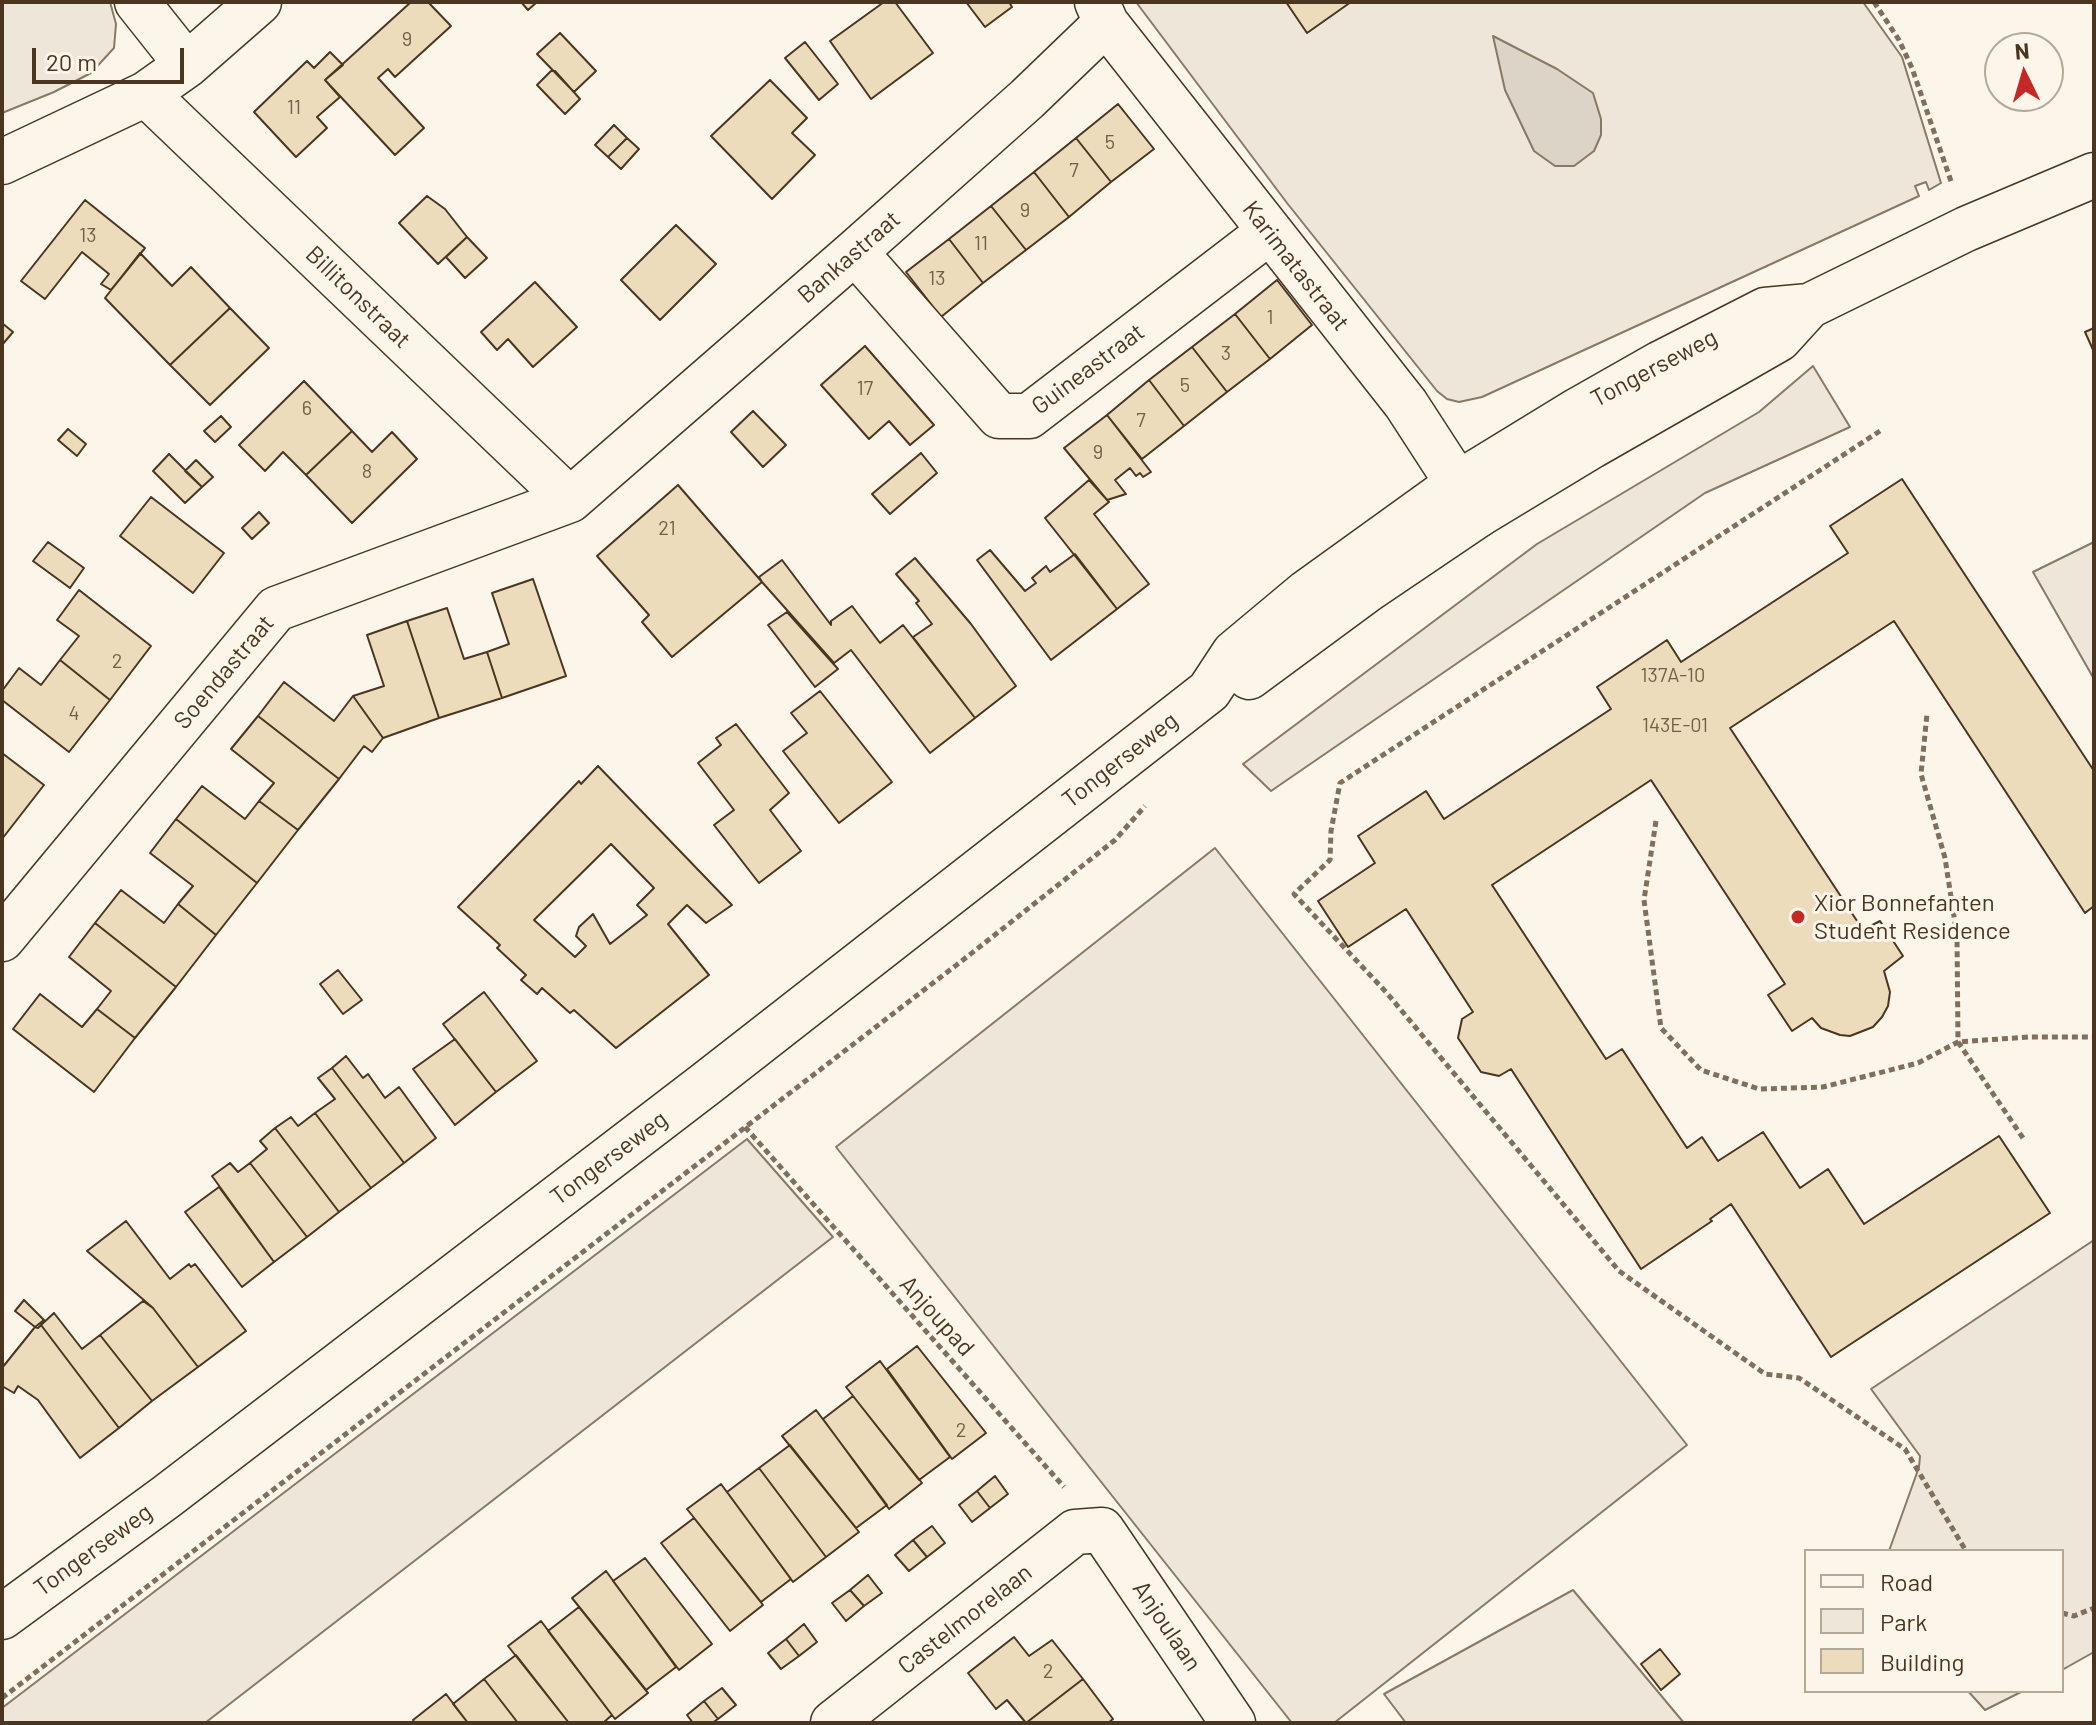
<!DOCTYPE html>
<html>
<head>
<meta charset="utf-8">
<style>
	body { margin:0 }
	#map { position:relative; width:2096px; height:1725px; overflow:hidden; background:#fbf6e9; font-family:Barlow,sans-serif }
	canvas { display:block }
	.frame { position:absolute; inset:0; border:4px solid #4a3520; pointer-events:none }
	.legend { position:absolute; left:1804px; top:1549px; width:260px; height:144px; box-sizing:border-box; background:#fbf6e9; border:2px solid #b4a999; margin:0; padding:10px 14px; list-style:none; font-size:24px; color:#4a3520 }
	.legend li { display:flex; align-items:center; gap:16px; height:40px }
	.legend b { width:40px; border:2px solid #b4a999 }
	.north { position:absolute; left:1984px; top:32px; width:80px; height:80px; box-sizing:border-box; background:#fbf6e9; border:2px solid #b4a999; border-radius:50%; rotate:355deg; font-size:22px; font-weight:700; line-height:32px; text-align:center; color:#4a3520 }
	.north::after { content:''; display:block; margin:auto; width:28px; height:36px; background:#c62828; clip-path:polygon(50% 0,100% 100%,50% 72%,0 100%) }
	.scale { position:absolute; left:32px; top:48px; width:152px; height:36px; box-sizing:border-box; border:4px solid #4a3520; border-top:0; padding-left:10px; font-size:24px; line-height:28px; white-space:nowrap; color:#4a3520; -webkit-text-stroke:6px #fbf6e9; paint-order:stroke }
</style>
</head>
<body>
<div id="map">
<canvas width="2096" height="1725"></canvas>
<div class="frame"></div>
<ul class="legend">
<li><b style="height:10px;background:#fbf6e9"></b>Road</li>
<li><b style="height:22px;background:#ede6d9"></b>Park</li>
<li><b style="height:22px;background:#ecdcbc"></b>Building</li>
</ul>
<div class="north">N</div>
<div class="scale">20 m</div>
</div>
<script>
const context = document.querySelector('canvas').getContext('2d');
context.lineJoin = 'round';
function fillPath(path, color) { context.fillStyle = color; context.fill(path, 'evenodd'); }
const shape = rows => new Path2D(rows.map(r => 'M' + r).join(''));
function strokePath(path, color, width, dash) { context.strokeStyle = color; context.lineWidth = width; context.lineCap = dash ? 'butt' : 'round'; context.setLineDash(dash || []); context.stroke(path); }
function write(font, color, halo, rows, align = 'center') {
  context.font = font + ' Barlow,sans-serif'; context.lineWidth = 6; context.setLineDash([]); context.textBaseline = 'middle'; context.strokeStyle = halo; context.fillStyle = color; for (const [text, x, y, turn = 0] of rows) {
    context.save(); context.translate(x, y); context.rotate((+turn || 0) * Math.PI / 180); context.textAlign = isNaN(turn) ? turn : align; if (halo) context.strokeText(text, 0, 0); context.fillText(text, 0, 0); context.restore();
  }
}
const green = shape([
	[2,2,110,2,116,24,114,48,91,73,54,92,2,113,2,2],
	[1136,2,1863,2,1902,57,1941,183,1929,190,1926,182,1915,186,1919,196,1482,397,1459,402,1447,399,1437,391,1287,203,1136,2],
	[1813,366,1850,427,1705,493,1271,791,1243,764,1537,544,1759,412,1813,366],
	[2094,542,2094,679,2033,572,2094,542],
	[1215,848,1687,1445,1334,1723,1292,1723,836,1147,1215,848],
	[747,1139,833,1237,205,1723,2,1723,2,1708,747,1139],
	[2094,1240,2094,1652,2062,1670,2062,1551,1889,1551,1919,1467,1920,1456,1871,1389,2094,1240],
	[1573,1590,1684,1723,1406,1723,1384,1694,1573,1590],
	[1968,1691,2023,1691,1985,1710,1968,1691]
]);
fillPath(green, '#ede6d9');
strokePath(green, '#887966', 2);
const water = shape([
	[1493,36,1557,69,1593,93,1601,119,1601,135,1594,151,1574,166,1555,166,1534,151,1505,90,1493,36]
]);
fillPath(water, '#dcd4c6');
strokePath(water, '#887966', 2);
const building = shape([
	[411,2,428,2,451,26,395,77,388,69,378,78,424,128,395,155,325,80,411,2],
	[521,2,537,2,528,10,521,2],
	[884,2,895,2,933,53,871,99,830,41,884,2],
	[966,2,1009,2,1012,7,985,27,966,2],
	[1286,2,1351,2,1307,33,1286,2],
	[560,33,596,71,574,92,537,54,560,33],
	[805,42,838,84,819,100,785,58,805,42],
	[330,52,343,65,325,80,340,97,317,117,327,128,296,157,254,112,307,61,314,68,330,52],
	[551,71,555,71,580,99,565,114,537,85,551,71],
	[770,80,807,118,792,133,815,155,772,199,711,136,770,80],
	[1118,104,1154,149,1111,182,1076,138,1118,104],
	[614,125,627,138,608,157,595,145,614,125],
	[627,138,639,149,621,169,608,157,627,138],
	[1076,138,1111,182,1069,217,1034,172,1076,138],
	[1034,172,1069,217,1026,250,991,206,1034,172],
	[427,196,445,209,467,237,438,264,399,223,427,196],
	[85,200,145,248,111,290,101,284,109,274,82,252,45,299,21,281,85,200],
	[991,206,1026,250,983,283,949,239,991,206],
	[676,225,716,264,660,320,621,280,676,225],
	[467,237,487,258,465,278,446,257,467,237],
	[949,239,983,283,941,317,906,272,949,239],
	[140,253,172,286,191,267,230,308,170,365,105,298,140,253],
	[1277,280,1312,325,1270,359,1235,314,1277,280],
	[535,282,577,327,533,367,508,339,497,350,481,332,535,282],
	[230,308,269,348,210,405,170,365,230,308],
	[1235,314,1270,359,1227,392,1192,347,1235,314],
	[2,323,13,332,2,345,2,323],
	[2094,328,2094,352,2085,332,2094,328],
	[865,346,934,425,910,445,889,421,869,439,821,385,865,346],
	[1192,347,1227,392,1184,426,1149,380,1192,347],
	[1149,380,1184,426,1142,459,1107,415,1149,380],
	[304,381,352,431,306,475,283,452,265,471,239,445,304,381],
	[753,411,786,445,763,467,731,432,753,411],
	[1107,415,1151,472,1143,477,1140,473,1136,476,1130,468,1115,480,1126,494,1107,500,1064,448,1107,415],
	[221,416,231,427,215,442,204,431,221,416],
	[68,429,86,444,77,456,58,440,68,429],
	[352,431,372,452,392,432,417,459,352,523,306,475,352,431],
	[921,453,937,473,890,514,872,494,921,453],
	[169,454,202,487,185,503,153,471,169,454],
	[196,460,213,477,202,487,185,471,196,460],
	[1902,479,2094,771,2094,906,2085,913,1894,621,1730,728,1863,930,1880,921,1903,956,1884,971,1890,992,1888,1006,1882,1017,1873,1027,1850,1036,1840,1035,1821,1028,1812,1018,1792,1031,1768,995,1785,984,1651,780,1492,885,1606,1059,1622,1049,1687,1148,1702,1137,1718,1161,1763,1132,1800,1188,1828,1169,1864,1224,1999,1136,2050,1213,1831,1357,1731,1204,1710,1219,1712,1221,1641,1269,1511,1069,1499,1076,1481,1072,1458,1038,1462,1019,1473,1012,1406,909,1348,947,1318,901,1375,863,1358,836,1426,791,1444,819,1611,709,1597,687,1667,640,1681,662,1848,553,1830,526,1902,479],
	[1089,480,1109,502,1094,514,1149,584,1117,609,1045,518,1089,480],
	[678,485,762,582,672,657,642,622,649,615,597,556,678,485],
	[151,497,224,553,193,593,120,536,151,497],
	[259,512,269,523,252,539,242,528,259,512],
	[48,542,84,568,70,588,33,561,48,542],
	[990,550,1025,591,1036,583,1032,578,1046,566,1050,572,1075,554,1117,609,1051,660,977,560,990,550],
	[915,558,971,624,1016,686,975,718,913,637,932,624,916,603,919,601,896,574,915,558],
	[782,560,831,625,831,621,852,606,880,643,903,625,975,718,930,753,851,650,834,663,762,582,759,577,782,560],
	[533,579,566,676,502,698,487,652,509,644,492,593,533,579],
	[79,590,151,646,110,700,60,660,79,636,57,620,79,590],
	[447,608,464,659,487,652,502,698,439,718,407,621,447,608],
	[787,612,838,669,815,687,768,625,787,612],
	[407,621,439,718,383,738,353,696,384,686,367,635,407,621],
	[60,660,110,700,69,752,2,700,2,691,19,668,41,685,60,660],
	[284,682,334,721,353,696,383,738,372,752,364,746,339,779,258,716,284,682],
	[820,691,892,782,839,823,783,751,807,733,791,713,820,691],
	[258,716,339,779,298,830,259,801,274,783,231,749,258,716],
	[736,724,789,793,770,810,801,851,759,883,714,825,734,810,698,763,721,745,716,738,736,724],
	[2,753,44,785,2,839,2,753],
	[598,766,732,905,706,923,687,905,668,924,709,975,616,1048,574,1010,570,1013,542,988,537,994,521,980,526,975,497,948,500,945,458,907,579,781,581,784,598,766],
	[611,844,654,888,637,905,647,915,610,944,593,914,579,927,576,936,586,946,575,957,534,920,611,844],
	[202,786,245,819,259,801,298,830,257,883,176,819,202,786],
	[176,819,257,883,216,935,178,904,193,886,150,853,176,819],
	[121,890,164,923,178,904,216,935,176,987,95,923,121,890],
	[95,923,176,987,135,1038,97,1009,111,991,69,957,95,923],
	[338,970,362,1000,343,1014,320,984,338,970],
	[484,992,537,1061,496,1092,443,1024,484,992],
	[40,994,82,1027,97,1009,135,1038,94,1092,13,1029,40,994],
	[455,1039,496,1092,455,1125,413,1069,455,1039],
	[346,1056,363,1078,368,1074,385,1098,399,1087,436,1138,404,1163,332,1068,346,1056],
	[332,1068,404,1163,371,1188,315,1113,335,1099,318,1078,332,1068],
	[315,1113,371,1188,339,1212,275,1128,291,1117,298,1126,315,1113],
	[275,1128,339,1212,307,1237,250,1163,267,1149,260,1141,275,1128],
	[230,1163,238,1172,250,1163,307,1237,274,1262,212,1176,230,1163],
	[219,1187,274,1262,242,1287,185,1212,219,1187],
	[126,1221,170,1279,189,1264,191,1267,195,1264,246,1331,198,1367,153,1308,87,1251,126,1221],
	[24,1300,44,1320,35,1327,15,1311,24,1300],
	[143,1301,153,1308,198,1367,152,1401,100,1335,143,1301],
	[54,1313,82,1349,100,1335,152,1401,119,1428,41,1325,54,1313],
	[41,1325,119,1428,80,1458,38,1400,18,1386,14,1393,2,1386,2,1368,35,1327,38,1328,41,1325],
	[917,1346,986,1433,952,1459,887,1369,917,1346],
	[880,1361,950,1457,919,1480,846,1387,880,1361],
	[853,1396,922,1483,889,1509,823,1419,853,1396],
	[816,1410,887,1505,856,1528,782,1436,816,1410],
	[790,1445,859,1532,826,1557,759,1468,790,1445],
	[759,1468,826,1557,793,1582,727,1492,759,1468],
	[995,1476,1008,1494,990,1508,977,1491,995,1476],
	[721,1484,791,1579,761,1602,687,1509,721,1484],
	[977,1491,990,1508,972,1522,959,1505,977,1491],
	[694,1518,763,1605,730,1631,661,1543,694,1518],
	[932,1526,945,1543,927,1557,913,1540,932,1526],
	[913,1540,927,1557,909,1571,895,1555,913,1540],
	[645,1558,712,1644,679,1670,613,1581,645,1558],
	[606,1571,676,1667,646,1690,572,1598,606,1571],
	[868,1575,882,1593,864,1606,850,1590,868,1575],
	[850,1590,864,1606,846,1621,832,1603,850,1590],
	[579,1607,648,1693,615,1719,548,1631,579,1607],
	[541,1621,612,1715,603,1723,569,1723,508,1646,541,1621],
	[804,1624,817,1642,799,1656,786,1639,804,1624],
	[1014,1637,1029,1656,1052,1640,1083,1679,1026,1723,1007,1700,996,1709,968,1673,1014,1637],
	[786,1639,799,1656,781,1669,768,1653,786,1639],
	[1660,1649,1680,1674,1661,1690,1641,1664,1660,1649],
	[516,1655,569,1723,518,1723,484,1679,516,1655],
	[484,1679,518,1723,468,1723,453,1704,484,1679],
	[1083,1679,1113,1719,1108,1723,1026,1723,1083,1679],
	[722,1688,736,1705,718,1719,704,1701,722,1688],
	[446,1694,468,1723,415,1723,413,1720,446,1694],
	[704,1701,718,1719,712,1723,693,1723,687,1715,704,1701]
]);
fillPath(building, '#ecdcbc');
strokePath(building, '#4a3520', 2);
const street = shape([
	[137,2,187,65],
	[1106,23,1406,404,1478,515],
	[146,94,570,500],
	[2,162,146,94,187,65,259,2],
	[855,252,999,416,1029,416,1269,232],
	[2,939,276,609,570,500,855,252,1027,99,1106,23,1097,2],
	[833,1723,1075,1532,1102,1530,1233,1723]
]);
const primary = shape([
	[1249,677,1367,590,1478,515,1592,446,1779,339,1809,306],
	[2,1617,166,1497,707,1083,1209,691,1234,653,1307,592,1457,484,1573,413,1661,363,1765,310,1809,306,1966,229,2094,175]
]);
strokePath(street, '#4a3520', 47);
strokePath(primary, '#4a3520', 47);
strokePath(shape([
	[1874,2,1899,40,1912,68,1952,184],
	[1880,431,1340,783,1331,831,1330,860,1294,894,1386,992,1619,1271,1765,1374,1799,1378,1905,1449,1966,1551],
	[1656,821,1644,900,1661,1028,1701,1070,1759,1089,1823,1087,1918,1063,1958,1042,1957,936,1945,858,1921,774,1927,714],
	[745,1127,1064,1487],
	[2023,1138,1958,1042,2028,1037,2094,1037],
	[2062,1613,2074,1616,2094,1608],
	[2,1698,963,960,1115,840,1145,806]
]), '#7f6f5c', 5, [6, 4]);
strokePath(street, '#fbf6e9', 44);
strokePath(primary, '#fbf6e9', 44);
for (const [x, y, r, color] of [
	[1798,917,8,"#c62828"]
]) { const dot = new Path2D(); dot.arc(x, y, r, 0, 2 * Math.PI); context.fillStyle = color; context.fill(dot); strokePath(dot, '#fbf6e9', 3); }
write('20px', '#725f47', null, [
	["9",407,39],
	["11",294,107],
	["5",1110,142],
	["7",1074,170],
	["9",1025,210],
	["13",88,235],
	["11",981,243],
	["13",937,278],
	["1",1270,317],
	["3",1226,353],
	["5",1185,385],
	["17",865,388],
	["6",307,408],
	["7",1141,420],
	["9",1098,452],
	["8",367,471],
	["21",667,528],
	["2",117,661],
	["137A-10",1673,675],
	["4",74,713],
	["143E-01",1675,725],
	["2",961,1430],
	["2",1048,1671]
]);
write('24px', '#4a3520', '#fbf6e9', [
	["Bankastraat",849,257,-41],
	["Karimatastraat",1296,266,52],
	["Billitonstraat",358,297,44],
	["Tongerseweg",1654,368,-28],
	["Guineastraat",1088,369,-37],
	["Soendastraat",224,672,-50],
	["Tongerseweg",1120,760,-38],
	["Tongerseweg",609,1158,-37],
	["Anjoupad",937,1316,48],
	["Tongerseweg",93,1550,-36],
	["Castelmorelaan",965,1619,-38],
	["Anjoulaan",1167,1626,56]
]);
write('24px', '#4a3520', '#fbf6e9', [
	["Xior Bonnefanten",1814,903],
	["Student Residence",1814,931]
], 'left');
</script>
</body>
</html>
